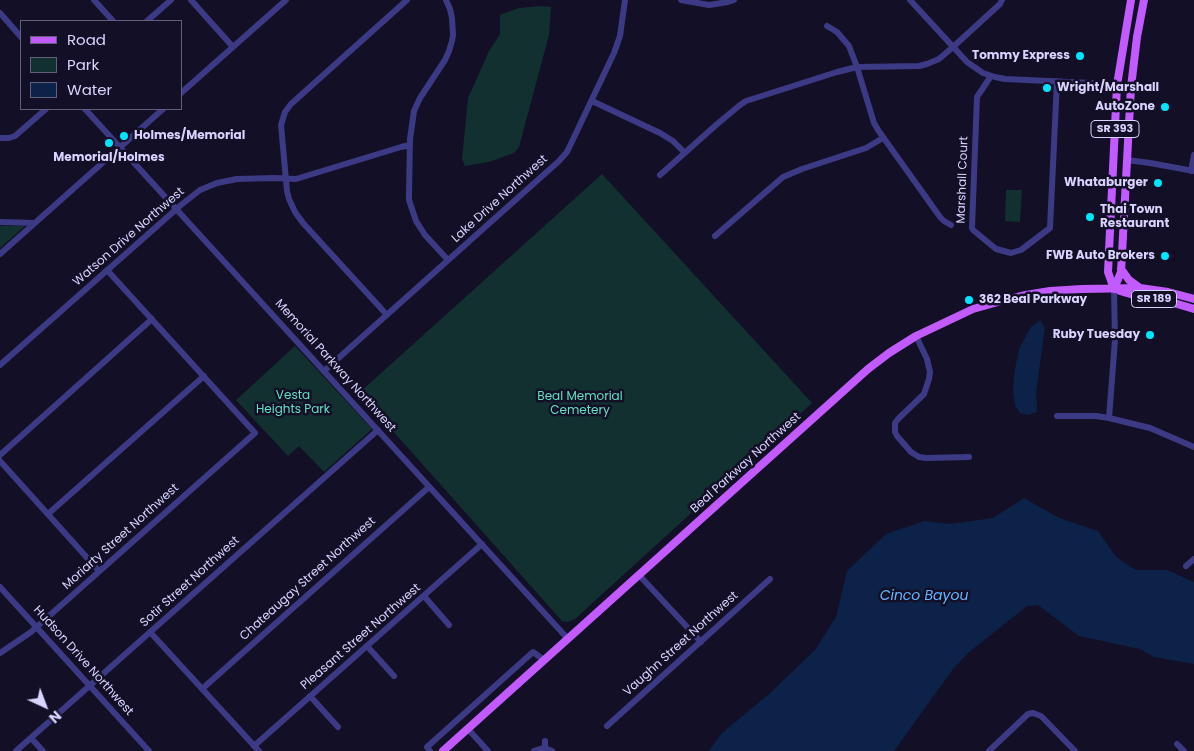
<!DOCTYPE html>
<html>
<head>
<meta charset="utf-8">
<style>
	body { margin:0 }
	#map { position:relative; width:1194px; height:751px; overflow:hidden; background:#130f26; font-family:Poppins,sans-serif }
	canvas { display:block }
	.legend { position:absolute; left:20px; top:20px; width:162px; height:90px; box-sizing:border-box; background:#130f26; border:1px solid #625e7d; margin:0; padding:6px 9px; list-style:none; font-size:15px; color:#d9d4ff }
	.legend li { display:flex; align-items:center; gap:10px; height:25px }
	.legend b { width:25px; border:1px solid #625e7d }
	.north { position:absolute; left:20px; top:681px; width:50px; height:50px; -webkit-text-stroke:4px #130f26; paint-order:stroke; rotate:137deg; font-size:14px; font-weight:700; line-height:20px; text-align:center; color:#d9d4ff }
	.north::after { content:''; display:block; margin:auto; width:18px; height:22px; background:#d9d4ff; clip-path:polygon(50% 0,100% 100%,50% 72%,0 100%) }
</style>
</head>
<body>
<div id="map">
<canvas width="1194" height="751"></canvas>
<ul class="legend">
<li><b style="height:6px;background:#c25bff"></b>Road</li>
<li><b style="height:14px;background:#12302f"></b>Park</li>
<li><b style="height:14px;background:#0c2248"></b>Water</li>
</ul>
<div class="north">N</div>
</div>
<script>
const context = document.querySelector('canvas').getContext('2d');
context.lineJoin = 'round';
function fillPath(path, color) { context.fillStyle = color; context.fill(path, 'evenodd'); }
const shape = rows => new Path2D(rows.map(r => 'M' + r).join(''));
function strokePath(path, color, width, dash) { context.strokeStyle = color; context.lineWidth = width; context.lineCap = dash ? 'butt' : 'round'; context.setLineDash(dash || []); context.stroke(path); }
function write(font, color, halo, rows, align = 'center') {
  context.font = font + ' Poppins,sans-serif'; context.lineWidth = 5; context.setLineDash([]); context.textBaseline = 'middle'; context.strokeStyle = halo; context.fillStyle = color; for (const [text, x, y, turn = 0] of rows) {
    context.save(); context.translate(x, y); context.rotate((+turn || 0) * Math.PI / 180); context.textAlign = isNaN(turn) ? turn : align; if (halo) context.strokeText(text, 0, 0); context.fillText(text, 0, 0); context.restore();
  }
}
fillPath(shape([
	[541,6,551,7,549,35,519,147,514,153,489,162,465,166,462,159,468,98,489,51,500,34,500,15,519,8],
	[602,174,812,403,575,619,568,622,562,621,359,393],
	[1006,190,1022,190,1020,222,1005,221],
	[0,226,25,226,0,248],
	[295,346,372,429,324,472,299,446,288,456,236,400]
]), '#12302f');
fillPath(shape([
	[1040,320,1045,328,1036,392,1037,412,1028,415,1020,413,1015,405,1013,389,1015,369,1019,349,1031,327],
	[1024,498,1059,518,1098,531,1116,557,1136,570,1167,570,1194,582,1194,664,1154,657,1140,649,1079,636,1038,605,1027,606,968,653,953,669,894,751,709,751,722,733,769,694,815,650,836,617,847,571,886,534,924,521,950,524,993,518]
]), '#0c2248');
strokePath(shape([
	[94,0,113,21],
	[191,0,233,47],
	[446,0,450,9,452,18,453,35,452,41,449,51,445,60,420,98,414,111,410,139,409,193,409,200,416,221,425,235,448,260],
	[681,0,709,5,728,2,734,0],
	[910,0,967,62,983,73,995,77,1005,79,1113,84,1131,87],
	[0,13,21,37],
	[147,21,171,0],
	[827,26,837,32,849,46,857,67,874,123,878,130,940,217,944,221,951,225],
	[991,76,977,97,972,228,973,230,996,249,1011,253,1021,250,1050,228,1057,81],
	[181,93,286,0],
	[592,101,660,133,673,141,685,153],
	[85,109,568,639],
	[0,138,9,138,15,136,46,109],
	[1127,160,1150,163,1194,171],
	[1191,171,1194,155],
	[660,175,716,125,740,105,746,101,837,72,857,67,919,66,927,64,939,59,953,47,1000,4,1002,0],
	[0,222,35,223],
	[715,236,783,177,802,169,866,148,883,138],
	[0,254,163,109],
	[387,315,303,223,295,212,289,199,287,191,281,125,285,112,291,104,407,0],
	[916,336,927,359,930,372,929,379,924,394,898,419,895,423,895,432,897,436,911,452,919,457,926,458,969,457],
	[0,365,181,205,200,190,217,183,237,179,275,178,296,179,401,147,410,145],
	[324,371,559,161,567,152,614,53,620,36,625,0],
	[1057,416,1096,416,1109,418,1150,428,1194,447],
	[1109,418,1115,340,1114,289],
	[0,455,152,319],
	[0,461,99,571],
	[48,514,204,376],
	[1186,566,1194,559],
	[639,575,701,642],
	[0,587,149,751],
	[424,596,449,625],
	[150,632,259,751],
	[367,646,394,676],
	[0,653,31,632,255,433,107,270],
	[202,689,429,487],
	[310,696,338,727],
	[607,726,770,579],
	[468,729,488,751],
	[31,738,43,751],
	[1177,744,1184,751],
	[254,746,482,544],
	[545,748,545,741],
	[16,751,378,430],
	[430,751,427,747,533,652,544,660],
	[534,751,540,749,545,748,552,751],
	[989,751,1028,714,1033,713,1041,716,1044,719,1075,751]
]), '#3d3a85', 6);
strokePath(shape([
	[1121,269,1129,280,1140,288],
	[1114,289,1121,272,1131,87,1137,37,1144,0],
	[1114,289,1108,272,1117,85,1131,0],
	[1120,291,1137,296,1174,303,1194,309],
	[443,751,868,369,889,353,916,336,973,309,1005,300,1026,295,1050,291,1082,289,1140,288,1168,292,1194,299]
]), '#c25bff', 8);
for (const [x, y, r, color] of [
	[1080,56,5,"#00e5ff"],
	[1047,88,5,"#00e5ff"],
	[1165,107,5,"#00e5ff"],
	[124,136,5,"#00e5ff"],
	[109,143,5,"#00e5ff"],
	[1158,183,5,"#00e5ff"],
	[1090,217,5,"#00e5ff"],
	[1165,256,5,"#00e5ff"],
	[969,300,5,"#00e5ff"],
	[1150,335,5,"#00e5ff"]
]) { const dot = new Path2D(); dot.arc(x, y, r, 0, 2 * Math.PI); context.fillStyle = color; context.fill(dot); strokePath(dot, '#130f26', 2); }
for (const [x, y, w] of [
	[1115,129,48],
	[1154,299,45]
]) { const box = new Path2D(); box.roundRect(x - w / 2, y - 8.5, w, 17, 4); context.fillStyle = '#130f26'; context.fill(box); strokePath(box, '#d9d4ff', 1); }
write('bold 11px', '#d9d4ff', null, [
	["SR 393",1115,129],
	["SR 189",1154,299]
]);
write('bold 12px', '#d9d4ff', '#130f26', [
	["Tommy Express",1070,56],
	["Wright/Marshall",1057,88,"left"],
	["AutoZone",1155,107],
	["Holmes/Memorial",134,136,"left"],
	["Memorial/Holmes",109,158,"center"],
	["Whataburger",1148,183],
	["Thai Town",1100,210,"left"],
	["Restaurant",1100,224,"left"],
	["FWB Auto Brokers",1155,256],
	["362 Beal Parkway",979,300,"left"],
	["Ruby Tuesday",1140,335]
], 'right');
write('12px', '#d9d4ff', '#130f26', [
	["Marshall Court",963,180,-88],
	["Lake Drive Northwest",500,199,-42],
	["Watson Drive Northwest",129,237,-41],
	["Memorial Parkway Northwest",335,366,48],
	["Beal Parkway Northwest",746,463,-42],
	["Moriarty Street Northwest",121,537,-42],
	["Chateaugay Street Northwest",308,579,-42],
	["Sotir Street Northwest",190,582,-42],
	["Pleasant Street Northwest",361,637,-41],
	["Vaughn Street Northwest",681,644,-42],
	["Hudson Drive Northwest",83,661,48]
]);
write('12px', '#5fe0c0', '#130f26', [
	["Vesta",293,396],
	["Heights Park",293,410],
	["Beal Memorial",580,397],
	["Cemetery",580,411]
]);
write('italic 14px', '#62b6ff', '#130f26', [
	["Cinco Bayou",924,596]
]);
</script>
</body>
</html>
